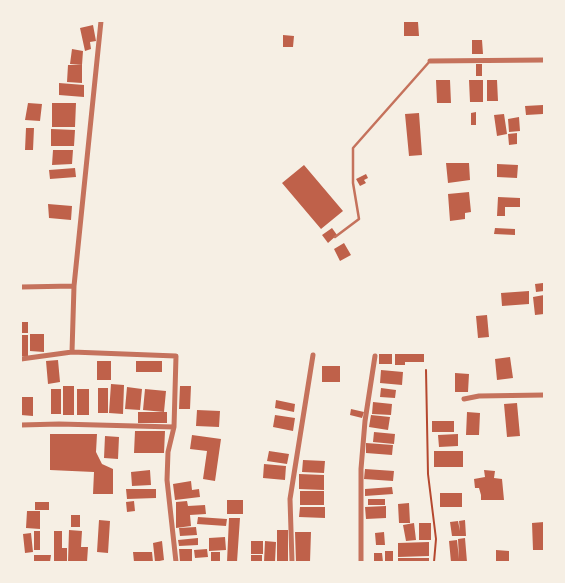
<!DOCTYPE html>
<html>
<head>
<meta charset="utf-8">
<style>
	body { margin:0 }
	#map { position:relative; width:565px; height:583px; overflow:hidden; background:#f6efe4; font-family:"Titillium Web",sans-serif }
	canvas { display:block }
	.frame { position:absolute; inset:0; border:22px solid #f6efe4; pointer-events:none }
</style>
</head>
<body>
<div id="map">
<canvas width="565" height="583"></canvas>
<div class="frame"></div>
</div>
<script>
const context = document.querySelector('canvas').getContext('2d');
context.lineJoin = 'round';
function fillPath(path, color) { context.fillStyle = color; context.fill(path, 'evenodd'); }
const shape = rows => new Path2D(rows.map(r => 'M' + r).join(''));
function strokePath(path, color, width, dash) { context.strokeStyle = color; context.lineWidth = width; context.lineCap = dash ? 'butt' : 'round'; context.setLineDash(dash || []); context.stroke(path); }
fillPath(shape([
	[404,22,418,22,419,36,404,36],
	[93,25,96,41,90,42,91,49,85,51,80,28],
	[283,35,294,36,293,47,283,47],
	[472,40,482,40,483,54,472,54],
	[72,49,83,51,82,65,70,64],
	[476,64,482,64,482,76,476,76],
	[68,65,82,65,82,83,67,82],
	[436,80,450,80,451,103,437,103],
	[469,80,483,80,483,102,470,102],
	[487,80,497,80,498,101,487,101],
	[59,83,84,85,84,97,59,95],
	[28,103,42,104,40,121,25,120],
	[52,103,76,103,75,127,52,127],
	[543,105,543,114,526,115,525,106],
	[476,112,476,125,471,125,471,113],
	[419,113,422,155,409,156,405,114],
	[504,114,507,134,497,136,494,115],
	[519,117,520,131,509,132,508,119],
	[26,128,34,128,33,150,25,150],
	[51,129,75,130,74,146,51,146],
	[517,133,517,144,509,145,508,134],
	[53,150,73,150,72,164,52,165],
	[446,163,469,163,470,180,448,183],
	[497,164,518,165,517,178,497,177],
	[304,165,343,211,321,229,282,183],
	[75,168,76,177,50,179,49,170],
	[366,174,368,178,364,180,366,183,360,186,356,179],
	[469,192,471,212,465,213,465,219,450,221,448,194],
	[498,197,520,198,520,207,505,207,505,216,497,216],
	[48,204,72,206,71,220,49,218],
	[332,228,337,235,328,243,322,235],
	[495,228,515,229,515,235,494,234],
	[344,243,351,255,340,261,334,249],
	[543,283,544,291,536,292,535,284],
	[529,291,529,304,502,306,501,293],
	[544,295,544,314,535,315,533,297],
	[487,315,489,337,478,338,476,316],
	[21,322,28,322,28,333,21,333],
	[30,334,44,334,44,352,30,351],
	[21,335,28,335,28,356,21,356],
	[379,354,392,354,392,364,379,364],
	[395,354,424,354,424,362,405,362,405,365,395,365],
	[510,357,513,378,497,380,495,359],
	[58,360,60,382,48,384,46,361],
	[97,361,111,361,111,380,97,380],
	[136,361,162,361,162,372,136,372],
	[322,366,340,366,340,382,322,382],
	[381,370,403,372,402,385,380,383],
	[455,373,469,374,468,392,455,392],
	[111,384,124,385,123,414,109,413],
	[63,386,74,386,74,415,63,415],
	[180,386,191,386,190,409,179,409],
	[127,387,142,389,140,410,125,409],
	[98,388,108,388,108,413,98,413],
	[381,388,396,390,395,398,380,397],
	[51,389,61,389,61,414,51,414],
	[77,389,89,389,89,415,77,415],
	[145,389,166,391,164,412,143,410],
	[21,397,33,397,33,416,21,415],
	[276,400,295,404,294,412,275,408],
	[373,402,392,404,391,415,372,414],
	[517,403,520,436,507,437,504,404],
	[351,409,364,412,362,418,350,415],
	[197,410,220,411,219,427,196,426],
	[138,412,167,412,167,423,138,423],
	[467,412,480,413,479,435,466,435],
	[275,415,295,418,293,431,273,427],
	[371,415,390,417,388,430,369,427],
	[432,421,454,421,454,432,432,432],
	[135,431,165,431,164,453,134,453],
	[374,432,395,434,394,444,373,442],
	[50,434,97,434,96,452,102,464,113,469,113,494,93,494,94,472,50,470],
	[458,434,458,446,439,447,438,435],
	[192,435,221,439,215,481,203,479,207,451,190,449],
	[105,436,119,437,118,459,104,458],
	[366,443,393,445,392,455,366,453],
	[269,451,289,454,287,464,267,461],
	[434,451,463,451,463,467,434,467],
	[303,460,325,461,324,473,302,472],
	[264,464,286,466,285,480,263,478],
	[365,469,394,471,393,481,364,479],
	[150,470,151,485,132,486,131,472],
	[484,470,495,471,494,478,502,479,504,500,481,500,481,495,479,488,475,488,474,479,485,477],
	[299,474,324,475,324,490,299,489],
	[191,481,192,490,199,489,200,497,175,500,173,484],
	[392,487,393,494,365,496,365,489],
	[126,489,156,489,156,498,127,499],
	[300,491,324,491,324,505,300,505],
	[440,493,462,493,462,507,440,507],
	[368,499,385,499,385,505,368,505],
	[227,500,243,500,243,514,227,514],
	[134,501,135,511,127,512,126,502],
	[187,501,188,506,205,505,206,514,190,515,191,526,176,528,176,502],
	[35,502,49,502,49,510,35,510],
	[409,503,410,523,399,523,398,504],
	[386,506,386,518,366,519,365,507],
	[300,507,325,507,325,518,299,517],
	[27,511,40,511,40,529,26,528],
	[71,515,80,515,80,527,71,527],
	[198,517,227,519,226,526,197,524],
	[229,518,240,518,237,562,227,562],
	[99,520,110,521,108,553,97,552],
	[465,520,466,536,452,536,450,522,458,521,460,531,459,521],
	[544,522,544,550,533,550,532,523],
	[414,523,416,540,406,541,403,525],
	[419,523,431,523,431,540,419,540],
	[196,527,197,535,180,536,179,528],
	[69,530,82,531,81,547,88,547,87,562,68,562],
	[277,530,288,530,288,562,277,562],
	[34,531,40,531,40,550,34,550],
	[54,531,62,531,62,548,67,548,67,562,54,562],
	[295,532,311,532,310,562,296,562],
	[384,532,385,545,376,545,375,533],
	[31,533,33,552,25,553,23,534],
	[225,537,226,550,209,551,209,538],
	[198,538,198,545,179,546,178,540],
	[465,538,467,562,451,562,449,541,457,540,459,559,458,539],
	[162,541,164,560,155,562,153,543],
	[251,541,263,541,263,554,251,554],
	[265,541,276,542,275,562,264,562],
	[429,542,429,556,398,557,398,543],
	[179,549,192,549,192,562,180,562],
	[207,549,208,557,195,558,194,550],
	[496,550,509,551,509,562,496,562],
	[385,551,393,551,393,562,385,562],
	[133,552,152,552,153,562,134,562],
	[211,552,220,552,220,562,211,562],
	[374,553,382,553,383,562,374,562],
	[34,555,51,555,50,562,34,562],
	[251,555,262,555,262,562,251,562],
	[398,558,429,558,429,562,398,562]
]), '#bf614a');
strokePath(shape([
	[426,370,428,474,436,539,434,562]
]), '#b5482f', 2);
strokePath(shape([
	[335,237,359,219,353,183,353,148,430,61]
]), '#c5725c', 2.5);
strokePath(shape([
	[101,21,74,286,72,352,176,356,174,427,168,452,167,480,176,562],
	[430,61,544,60],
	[21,287,74,286],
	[21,359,72,352],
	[464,399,479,396,544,395],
	[21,425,59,424,174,427],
	[292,562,290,499,313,355],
	[361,562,361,469,365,421,375,356]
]), '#c5725c', 5);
</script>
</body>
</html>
